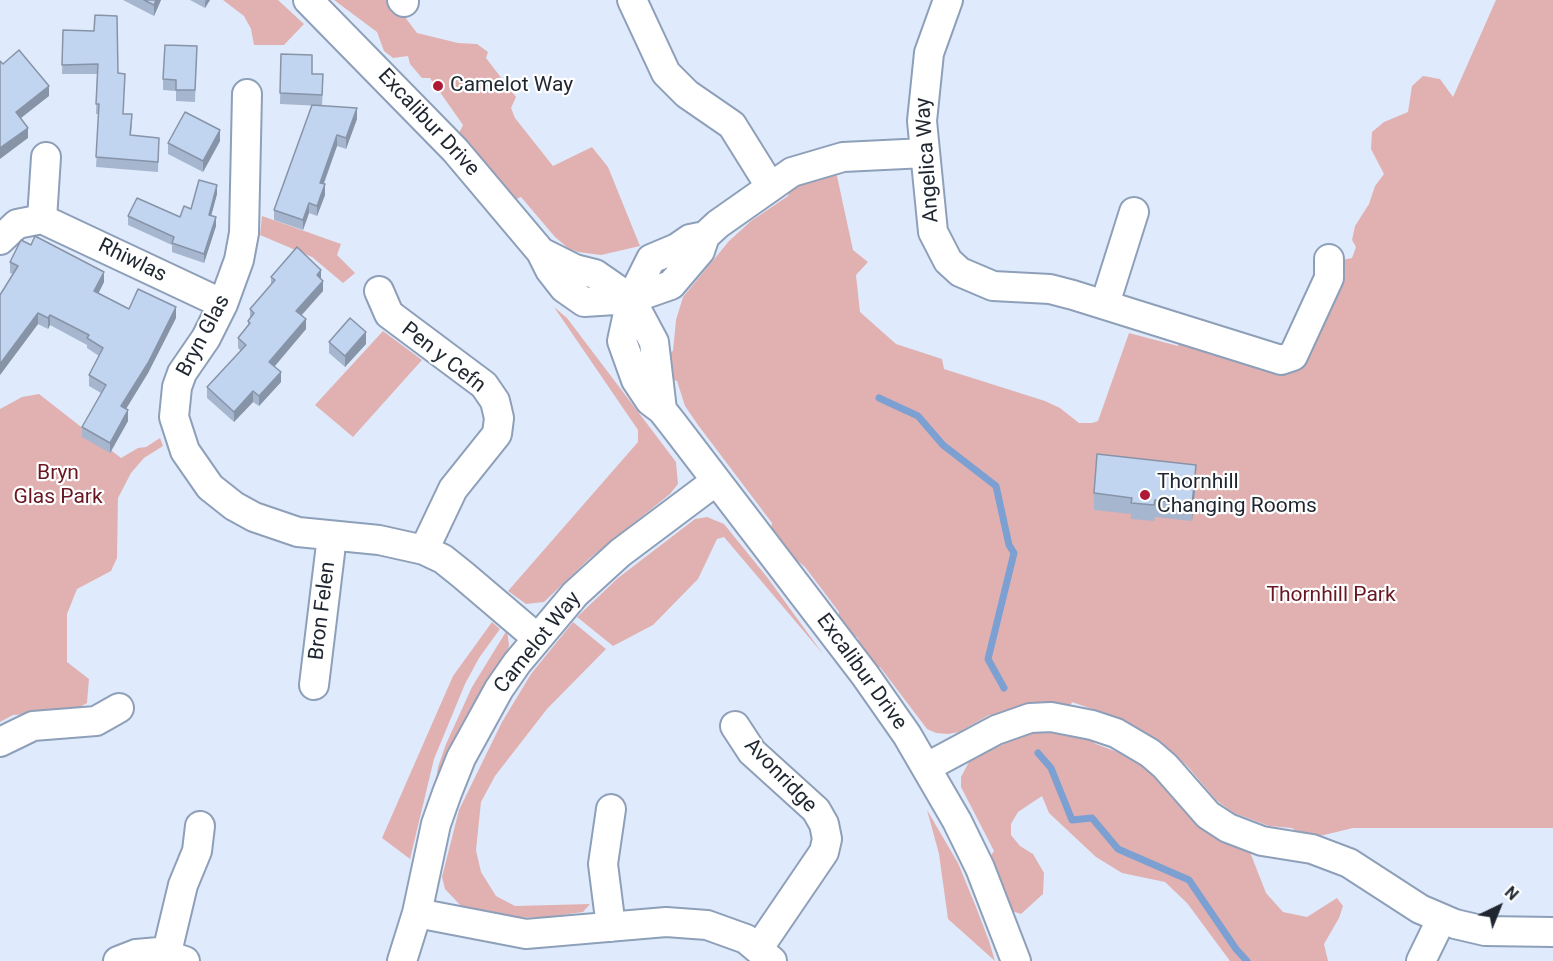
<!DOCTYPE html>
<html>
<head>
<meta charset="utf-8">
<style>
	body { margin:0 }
	#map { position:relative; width:1553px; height:961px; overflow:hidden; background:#dfebfc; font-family:Roboto,sans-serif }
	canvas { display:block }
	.north { position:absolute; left:1469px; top:877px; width:60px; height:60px; -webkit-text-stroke:4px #fff; paint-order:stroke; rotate:43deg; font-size:16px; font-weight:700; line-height:24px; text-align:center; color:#1f2630 }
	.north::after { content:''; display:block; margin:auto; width:21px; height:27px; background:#1f2630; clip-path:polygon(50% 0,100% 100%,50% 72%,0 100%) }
</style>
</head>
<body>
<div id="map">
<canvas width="1553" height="961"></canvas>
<div class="north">N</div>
</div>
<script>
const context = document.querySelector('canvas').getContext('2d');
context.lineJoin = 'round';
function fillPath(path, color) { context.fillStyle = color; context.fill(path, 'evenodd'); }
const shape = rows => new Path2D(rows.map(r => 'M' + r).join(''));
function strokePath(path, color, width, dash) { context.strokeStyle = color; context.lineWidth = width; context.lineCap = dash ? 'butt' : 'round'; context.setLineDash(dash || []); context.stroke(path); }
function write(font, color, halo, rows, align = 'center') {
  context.font = font + ' Roboto,sans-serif'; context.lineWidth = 4.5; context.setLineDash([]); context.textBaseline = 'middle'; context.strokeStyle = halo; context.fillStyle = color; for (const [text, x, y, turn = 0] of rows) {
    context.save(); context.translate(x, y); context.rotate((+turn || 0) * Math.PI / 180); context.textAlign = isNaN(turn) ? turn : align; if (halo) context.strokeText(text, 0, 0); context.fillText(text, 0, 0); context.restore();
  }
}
fillPath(shape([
	[223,0,278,0,304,24,284,45,254,45,251,29,244,16],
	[334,0,392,0,417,33,458,43,477,44,488,52,486,58,516,97,511,108,515,118,553,166,592,147,608,167,640,246,601,255,578,252,568,248,555,237,521,197,514,200,485,162,475,160,458,135,463,125,430,78,422,78,410,64,408,56,393,58,384,51,377,32],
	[1496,0,1553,0,1553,828,1353,828,1320,836,1302,836,1292,828,1269,826,1234,813,1216,800,1188,767,1161,742,1115,717,1072,702,1069,709,1043,730,1082,734,1096,744,1128,756,1147,769,1174,800,1248,847,1266,893,1283,912,1307,917,1337,898,1343,906,1339,918,1324,944,1328,961,1230,961,1187,903,1165,882,1122,873,1096,857,1049,813,1042,796,1018,812,1011,824,1011,835,1020,846,1033,854,1044,873,1043,894,1021,914,1006,909,988,860,994,851,961,787,961,777,970,760,1004,744,1013,730,1004,719,989,715,959,732,948,734,936,733,927,729,880,667,876,668,862,651,858,638,838,622,839,612,805,567,789,554,771,529,772,523,698,425,685,406,677,381,666,378,668,353,673,351,676,320,683,297,729,241,751,221,788,196,796,176,831,168,837,176,853,250,868,262,856,275,860,312,896,344,942,359,944,369,1045,401,1060,408,1079,423,1092,423,1098,421,1129,333,1178,346,1181,338,1274,366,1289,374,1297,371,1296,365,1337,261,1352,258,1356,247,1352,240,1355,226,1369,204,1375,186,1384,174,1371,149,1372,132,1384,122,1408,112,1412,86,1423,76,1440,79,1453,97],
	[262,216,341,244,337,255,355,273,343,283,312,257,260,235],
	[554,307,567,318,676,462,678,484,670,494,590,558,544,602,526,604,508,591,638,442,638,430],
	[383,331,422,360,353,437,315,405],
	[39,394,121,458,138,448,146,447,160,438,163,446,144,458,131,473,118,498,117,558,111,571,77,589,67,614,67,662,89,679,87,703,71,712,13,715,0,722,0,409,22,397],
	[707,517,724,524,767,577,823,654,724,537,717,539,698,579,653,625,613,646,577,617,618,578,695,519],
	[492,622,500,629,479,658,465,684,434,759,410,859,382,838,453,676],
	[573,622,606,649,547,709,495,776,481,802,476,850,481,872,496,896,515,906,590,904,583,912,541,918,515,917,461,906,445,889,442,877,459,810,502,722,531,674],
	[507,630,509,645,507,655,433,799,438,767,446,744,472,687],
	[927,810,958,863,976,907,989,941,995,961,948,919,939,854]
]), '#e1b1b1');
strokePath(shape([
	[879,398,918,416,943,445,996,486,1009,545,1014,553,988,659,1004,688],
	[1038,753,1051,768,1072,820,1092,818,1118,849,1189,880,1236,949,1247,961]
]), '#7da0d2', 7);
const minor = shape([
	[308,0,455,150,541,252,550,270,564,288,584,302,631,299,671,285,700,251,705,236,718,224,792,172,843,157,925,153],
	[402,0,404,2],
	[632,0,666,73,687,94,732,125,770,186],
	[948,0,929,53,922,121,933,232,948,261,960,272,993,286,1050,289,1073,295,1281,360,1293,356,1329,278,1329,259],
	[247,94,244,233,239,260,223,304,206,338,182,373,177,387,174,417,185,451,210,487,234,506,254,517,298,532,379,540,424,550,443,559,463,575,537,638],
	[42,219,46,157],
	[705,236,690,239,677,248,651,259,631,299,622,341,636,380,650,401,662,410,673,424,865,675,907,735,957,821,980,868,1016,961],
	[0,240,17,224,42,219,223,304],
	[541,252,575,269,595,274,631,299,654,342,662,410],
	[379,291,389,314,484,385,495,401,499,418,497,434,453,489,424,550],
	[1105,304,1134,212],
	[314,685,332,536],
	[735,726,752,752,816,810,824,824,827,839,824,852,758,949],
	[0,742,33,726,96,721,119,708],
	[927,767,996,730,1030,718,1051,717,1092,725,1116,733,1150,753,1165,766,1208,815,1228,828,1262,841,1312,849,1349,863,1420,909,1455,924,1485,931,1553,932],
	[417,913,526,934,666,922,707,925,746,939,772,961],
	[611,927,603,864,611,809],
	[167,952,183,885,197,851,200,826],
	[118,961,136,954,159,952,185,961],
	[402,961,417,913,436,824,447,793,461,758,499,689,517,663,575,594,620,553,716,481],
	[1421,961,1441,920]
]);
strokePath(minor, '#8d9fb9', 32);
strokePath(minor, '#fff', 28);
fillPath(shape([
	[123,0,161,0,154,16],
	[190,0,210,0,205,8],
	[63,30,118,73,123,114,132,124,131,135,159,138,158,172,96,167,99,114,96,114,97,74,62,74],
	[197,46,195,102,176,101,176,91,163,90,163,79],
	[281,54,312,74,323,85,322,106,280,104],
	[312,105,357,119,346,149,337,146,324,184,325,195,317,216,309,213,303,230,274,220,274,210],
	[220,141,203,172,168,154,168,143],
	[217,194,211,215,216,226,204,263,172,252,172,245,128,225,128,216,180,217,191,209],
	[10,262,104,282,98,294,129,309,176,318,148,373,126,409,128,421,110,453,82,437,82,427,101,393,89,386,89,375,99,356,87,348,87,345,50,325,48,329,38,324,0,375,0,295,13,274,10,273],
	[271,277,321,280,323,291,302,315,306,329,274,367,281,382,259,406,253,402,234,422,207,398,207,387,241,351,238,348,238,338,248,326,248,321,250,318,250,309,271,285],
	[329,342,366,344,345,367,329,353],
	[1196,481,1192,521,1155,517,1154,521,1131,519,1131,514,1094,510,1094,493]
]), '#a6b6ce');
fillPath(shape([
	[156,0,161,0,154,16,154,5],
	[206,0,210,0,205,8,205,2],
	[49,86,49,96,16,122,16,112],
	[357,108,357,119,346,149,346,138],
	[28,128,28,138,0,159,0,148],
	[220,130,220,141,203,172,203,161],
	[337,135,337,146,320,193,320,183],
	[325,184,325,195,317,216,317,206],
	[217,185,217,194,209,224,209,215],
	[309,203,309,213,303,230,303,220],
	[216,217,216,226,204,263,204,254],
	[321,270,321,280,317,275],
	[104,272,104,282,94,302,94,291],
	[323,281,323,291,296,321,296,311],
	[176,307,176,318,148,373,121,417,121,406],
	[38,313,38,324,0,375,0,364],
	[50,315,50,325,48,329,48,318],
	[306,319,306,329,269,373,269,362],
	[366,332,366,344,345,367,345,356],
	[281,372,281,382,259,406,259,396],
	[253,391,253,402,234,422,234,412],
	[128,410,128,421,110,453,110,443],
	[1196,465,1196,481,1192,521,1192,505]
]), '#8794a8');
const building = shape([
	[144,0,156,0,154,5,144,0],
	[95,15,117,16,118,73,125,74,123,114,132,114,130,135,159,138,158,162,96,157,99,104,96,104,98,64,62,65,63,30,94,31,95,15],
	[165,45,197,46,195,90,176,90,176,80,163,79,165,45],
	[19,50,49,86,16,112,28,128,0,148,0,61,3,64,19,50],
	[281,54,312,55,312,74,323,74,322,95,280,93,281,54],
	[312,105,357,108,346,138,337,135,320,183,325,184,317,206,309,203,303,220,274,210,312,105],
	[185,112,220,130,203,161,168,143,185,112],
	[199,180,217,185,209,215,216,217,204,254,172,243,174,237,128,216,137,198,180,217,184,206,191,209,199,180],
	[35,236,104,272,94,291,129,309,138,289,176,307,148,363,121,406,128,410,110,443,82,427,106,385,89,375,103,348,87,338,89,335,50,315,48,318,38,313,0,364,0,295,18,266,10,262,21,240,31,245,35,236],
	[297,247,321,270,317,275,323,281,296,311,306,319,269,362,281,372,259,396,253,391,234,412,207,387,246,345,238,338,250,323,248,321,254,313,250,309,275,280,271,277,297,247],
	[350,318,366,332,345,356,329,342,350,318],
	[1097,454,1196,465,1192,505,1155,500,1154,505,1131,503,1132,498,1094,493,1097,454]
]);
fillPath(building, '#c1d4f0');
strokePath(building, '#8794a8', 1.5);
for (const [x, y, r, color] of [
	[438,86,6,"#ae1936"],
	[1145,495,6,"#ae1936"]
]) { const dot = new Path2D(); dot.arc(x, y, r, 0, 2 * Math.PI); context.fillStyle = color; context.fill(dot); strokePath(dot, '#fff', 2); }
write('21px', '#1f2630', '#fff', [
	["Camelot Way",450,86],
	["Thornhill",1157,483],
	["Changing Rooms",1157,507]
], 'left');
write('21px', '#1f2630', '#fff', [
	["Excalibur Drive",428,123,47],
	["Angelica Way",928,160,-94],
	["Rhiwlas",132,261,26],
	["Bryn Glas",204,336,-62],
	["Pen y Cefn",443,358,38],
	["Bron Felen",323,611,-83],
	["Camelot Way",538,643,-51],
	["Excalibur Drive",861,672,54],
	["Avonridge",780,776,46]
]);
write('21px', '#681722', '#fff', [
	["Bryn",58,474],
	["Glas Park",58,498],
	["Thornhill Park",1331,596]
]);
</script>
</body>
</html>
